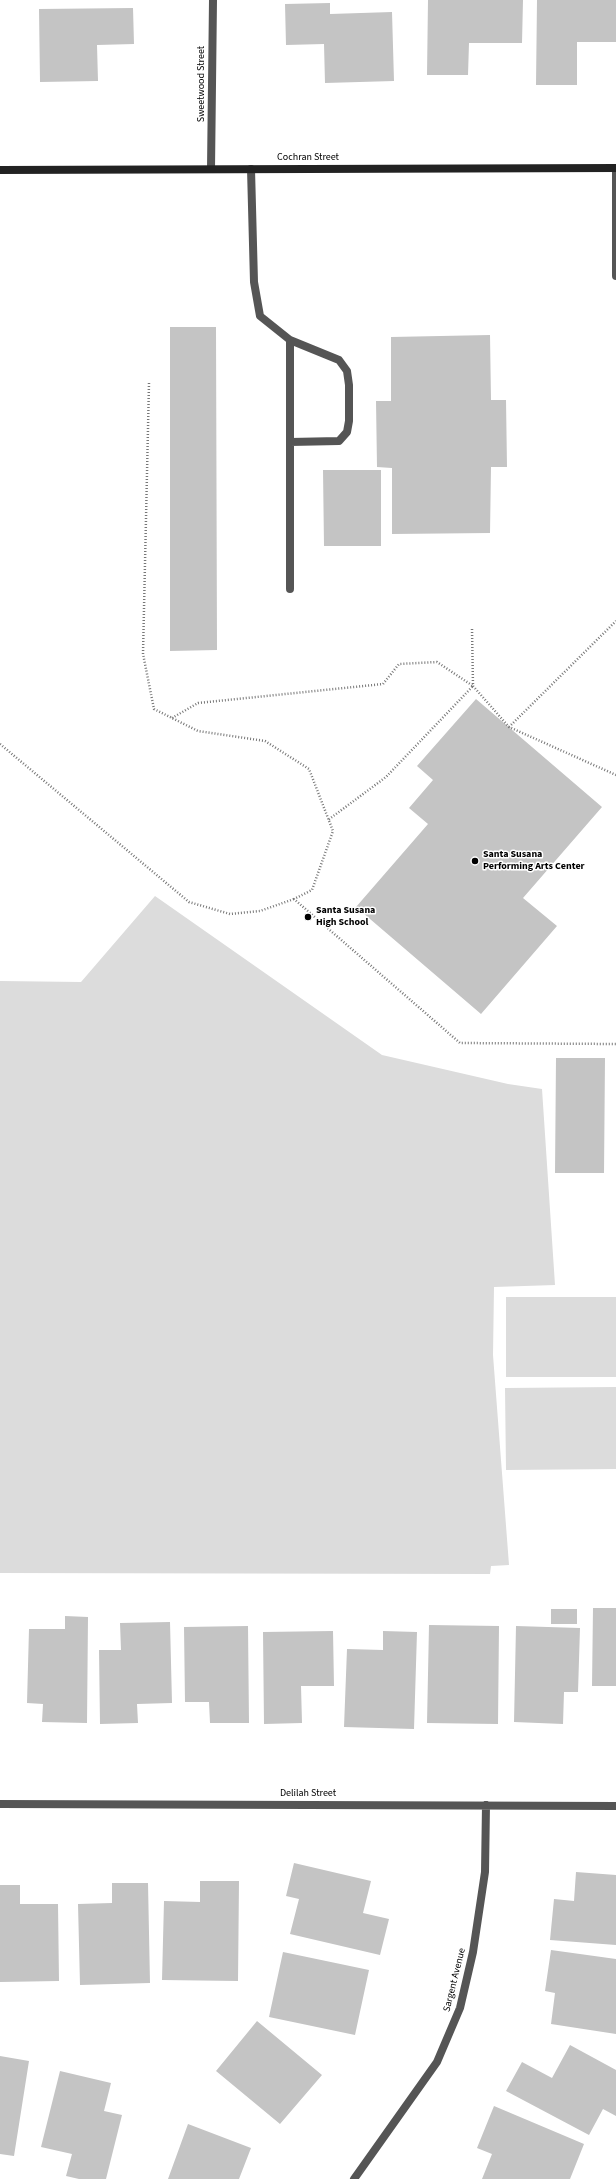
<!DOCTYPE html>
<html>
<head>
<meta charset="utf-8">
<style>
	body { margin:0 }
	canvas { display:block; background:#fff }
</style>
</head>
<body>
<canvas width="616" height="2179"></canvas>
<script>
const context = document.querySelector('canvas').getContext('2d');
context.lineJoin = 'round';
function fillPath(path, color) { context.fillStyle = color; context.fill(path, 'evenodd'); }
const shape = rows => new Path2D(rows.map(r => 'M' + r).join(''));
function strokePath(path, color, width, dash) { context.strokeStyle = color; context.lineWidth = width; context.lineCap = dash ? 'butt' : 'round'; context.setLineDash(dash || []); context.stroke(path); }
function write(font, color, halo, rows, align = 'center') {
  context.font = font + ' "Source Sans 3",sans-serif'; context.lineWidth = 3; context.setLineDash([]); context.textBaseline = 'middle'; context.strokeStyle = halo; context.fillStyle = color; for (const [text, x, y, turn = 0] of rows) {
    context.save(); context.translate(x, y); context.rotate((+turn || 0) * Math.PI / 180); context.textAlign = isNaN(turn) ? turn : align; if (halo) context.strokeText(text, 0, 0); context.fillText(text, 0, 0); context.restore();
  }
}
fillPath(shape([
	[155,896,382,1055,508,1084,542,1089,555,1285,494,1287,493,1355,509,1565,491,1566,490,1574,0,1573,0,981,81,982],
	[506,1297,616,1297,616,1377,506,1377],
	[616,1387,616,1469,506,1470,505,1388]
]), '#dcdcdc');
fillPath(shape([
	[428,0,523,0,522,43,469,43,468,75,427,75],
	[537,0,616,0,616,42,577,42,577,85,536,85],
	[330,3,330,14,392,12,394,81,325,83,324,44,286,45,285,4],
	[133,8,134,44,97,45,98,81,40,82,39,9],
	[170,327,216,327,217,650,170,651],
	[490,335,491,400,506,400,507,467,491,467,490,533,392,534,392,468,377,467,376,401,391,401,391,337],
	[323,470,381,470,381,546,324,546],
	[476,699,602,807,523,898,557,926,481,1014,356,907,428,824,409,808,433,780,417,766],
	[556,1058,605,1058,604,1173,555,1173],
	[593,1608,616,1608,616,1686,592,1686],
	[551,1609,577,1609,577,1624,551,1624],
	[65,1616,88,1617,87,1723,42,1722,43,1704,27,1703,29,1629,65,1629],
	[170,1622,172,1703,137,1704,138,1723,100,1724,99,1650,121,1650,120,1623],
	[429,1625,499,1626,498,1724,427,1723],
	[248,1626,249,1723,210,1723,209,1702,185,1702,184,1627],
	[516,1626,580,1628,578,1692,564,1692,563,1724,514,1722],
	[333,1631,334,1686,301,1686,302,1723,264,1724,263,1632],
	[383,1631,417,1632,414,1729,344,1727,347,1649,383,1650],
	[294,1863,371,1881,363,1913,389,1919,380,1955,290,1934,299,1899,286,1896],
	[576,1872,616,1875,616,1945,550,1940,554,1899,574,1901],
	[200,1881,239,1881,238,1981,162,1980,164,1901,200,1902],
	[112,1883,148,1883,150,1983,80,1985,78,1904,112,1903],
	[0,1885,20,1885,20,1904,58,1904,59,1981,0,1982],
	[551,1950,616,1959,616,2034,551,2024,555,1993,545,1991],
	[283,1952,369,1970,355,2035,269,2017],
	[257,2021,322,2075,280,2124,216,2071],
	[570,2045,616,2070,616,2116,603,2109,589,2135,506,2091,522,2062,552,2078],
	[0,2056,29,2061,14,2156,0,2154],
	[60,2071,111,2083,104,2111,122,2115,106,2179,79,2179,66,2176,72,2154,41,2147],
	[494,2106,584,2144,570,2179,482,2179,492,2154,477,2148],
	[188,2124,251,2148,239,2179,168,2179]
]), '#c4c4c4');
strokePath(shape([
	[149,383,143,654,154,709,198,731,265,741,309,769,333,831,312,890,294,899,460,1043,616,1044],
	[472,629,473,686,509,727,616,775],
	[172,718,198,703,383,684,399,664,437,662,473,686,386,777,328,820],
	[509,727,616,621],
	[0,744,189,902,230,914,260,911,294,899]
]), '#777', 2.5, [1, 2]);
strokePath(shape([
	[616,168,616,276],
	[251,169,254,282,260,316,290,340,339,360,347,371,349,385,349,421,347,432,339,441,290,442],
	[290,340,290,589]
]), '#555', 8);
strokePath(shape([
	[211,169,213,0],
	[0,1804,616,1806],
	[354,2179,437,2062,460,2008,473,1952,485,1872,486,1805]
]), '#555', 8);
strokePath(shape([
	[0,170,616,168]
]), '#222', 8);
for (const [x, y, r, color] of [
	[475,861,4,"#000"],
	[308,917,4,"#000"]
]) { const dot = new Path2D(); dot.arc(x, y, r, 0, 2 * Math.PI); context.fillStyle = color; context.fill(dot); strokePath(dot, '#fff', 1.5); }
write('10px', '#000', '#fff', [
	["Sweetwood Street",202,84,-90],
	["Cochran Street",308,158],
	["Delilah Street",308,1794],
	["Sargent Avenue",455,1980,-76]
]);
write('bold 10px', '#000', '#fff', [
	["Santa Susana",483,855],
	["Performing Arts Center",483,867],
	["Santa Susana",316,911],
	["High School",316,923]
], 'left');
</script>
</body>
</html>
